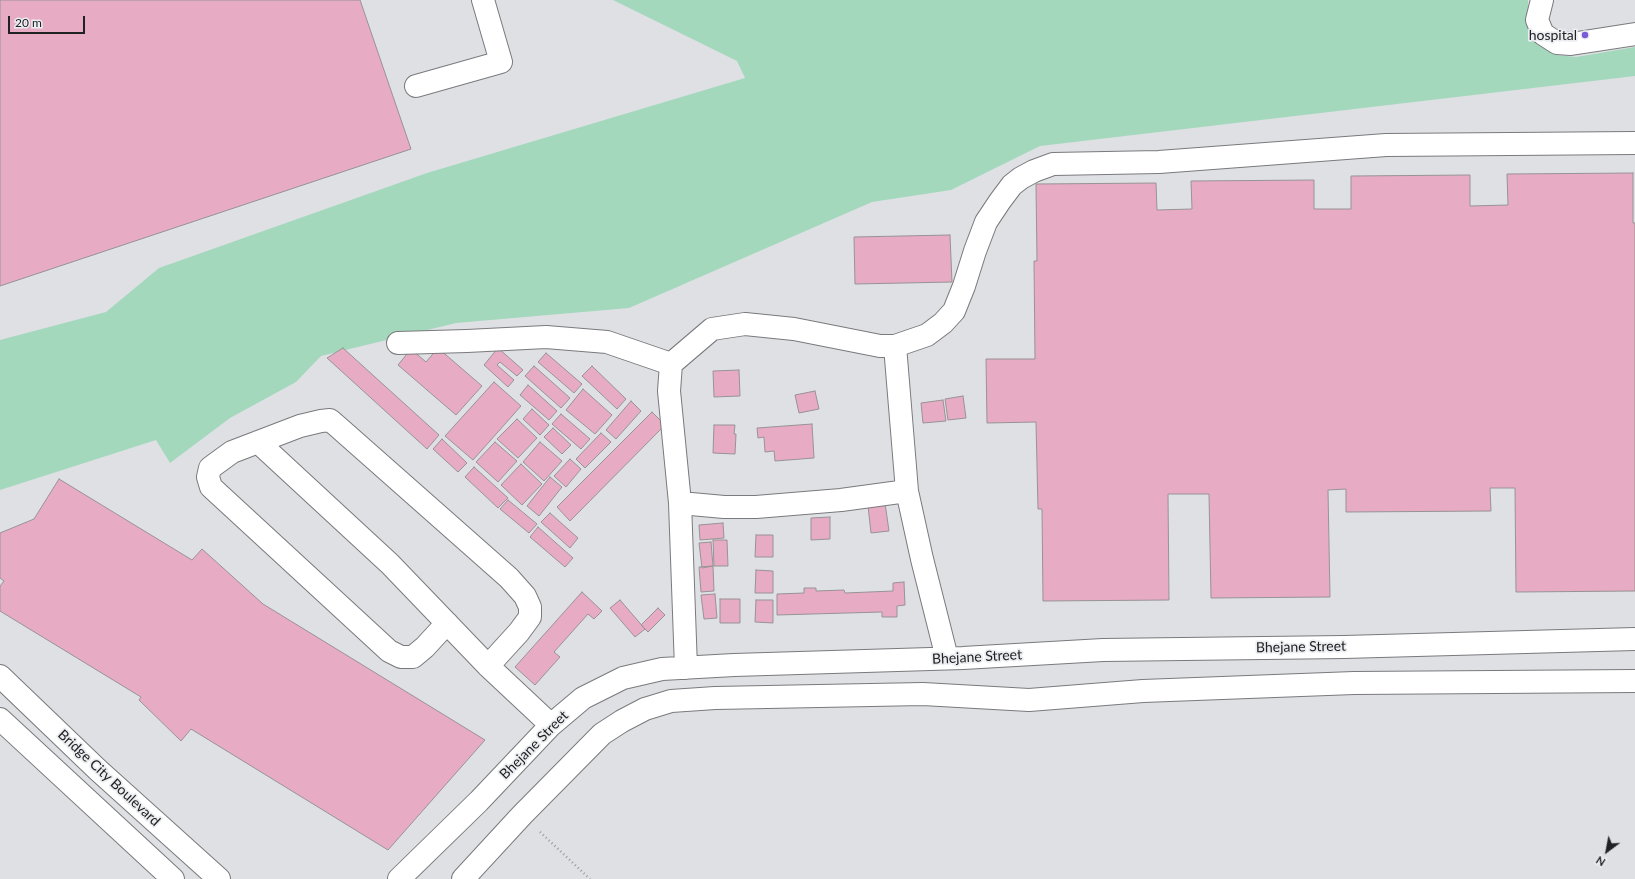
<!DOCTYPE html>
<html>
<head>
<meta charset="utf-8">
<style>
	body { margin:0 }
	#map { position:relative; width:1635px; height:879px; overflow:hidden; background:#dfe0e4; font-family:Lato,sans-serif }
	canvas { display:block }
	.north { position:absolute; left:1587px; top:831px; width:40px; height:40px; -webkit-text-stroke:3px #ecedf1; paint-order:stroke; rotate:212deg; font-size:11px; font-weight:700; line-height:16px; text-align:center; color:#202122 }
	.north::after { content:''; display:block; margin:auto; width:14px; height:18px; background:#202122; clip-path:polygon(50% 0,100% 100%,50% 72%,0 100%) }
	.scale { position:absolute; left:8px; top:16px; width:77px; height:18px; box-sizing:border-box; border:2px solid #202122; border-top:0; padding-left:5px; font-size:12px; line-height:14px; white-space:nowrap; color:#202122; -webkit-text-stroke:3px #ecedf1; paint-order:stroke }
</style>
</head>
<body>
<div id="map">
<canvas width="1635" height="879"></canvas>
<div class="north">N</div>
<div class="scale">20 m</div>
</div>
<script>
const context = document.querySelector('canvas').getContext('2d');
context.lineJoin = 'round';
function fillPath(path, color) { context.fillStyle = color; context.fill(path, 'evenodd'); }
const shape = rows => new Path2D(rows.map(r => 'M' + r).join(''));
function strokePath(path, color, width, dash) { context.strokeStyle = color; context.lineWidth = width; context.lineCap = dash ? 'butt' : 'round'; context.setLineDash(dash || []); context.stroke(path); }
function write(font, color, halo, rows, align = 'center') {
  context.font = font + ' Lato,sans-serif'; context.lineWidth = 3.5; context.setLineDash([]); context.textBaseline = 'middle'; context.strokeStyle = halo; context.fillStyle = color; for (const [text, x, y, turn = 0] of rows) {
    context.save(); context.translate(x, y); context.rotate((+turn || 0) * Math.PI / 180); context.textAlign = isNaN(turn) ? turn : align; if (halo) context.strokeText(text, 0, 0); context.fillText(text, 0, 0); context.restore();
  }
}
fillPath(shape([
	[613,0,1528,0,1528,25,1541,45,1556,55,1576,57,1635,47,1635,76,1040,146,951,190,872,202,629,308,456,323,321,356,296,382,230,418,170,463,156,440,0,490,0,340,106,312,159,268,427,173,745,78,737,61]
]), '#a3d8bd');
const building = shape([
	[0,0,360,0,411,149,0,286,0,0],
	[1633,173,1633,223,1635,223,1635,591,1516,592,1515,488,1490,488,1491,511,1346,512,1346,489,1328,490,1330,597,1211,598,1209,494,1168,494,1169,600,1043,601,1042,509,1038,509,1036,422,987,423,986,359,1035,359,1034,261,1037,261,1036,184,1156,183,1157,210,1192,209,1191,181,1314,180,1314,209,1351,209,1351,176,1470,175,1470,206,1508,205,1507,174,1633,173],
	[950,235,952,282,855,284,854,237,950,235],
	[343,348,439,435,427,449,327,358,343,348],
	[438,348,482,386,456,415,398,365,411,349,426,362,438,348],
	[498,348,523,370,517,376,500,362,497,365,514,380,508,387,484,365,498,348],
	[546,353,582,384,574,393,538,362,546,353],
	[534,366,570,398,561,408,525,376,534,366],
	[592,366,626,399,617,409,582,376,592,366],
	[739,370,740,396,714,397,713,371,739,370],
	[494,382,521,406,473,460,445,436,494,382],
	[528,385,557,411,549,420,520,395,528,385],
	[583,389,612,415,595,434,566,410,583,389],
	[815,391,819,409,799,413,795,395,815,391],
	[963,396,966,418,948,420,945,399,963,396],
	[943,400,946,421,923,423,921,403,943,400],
	[631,401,641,411,616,439,606,430,631,401],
	[532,409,549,425,540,435,523,419,532,409],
	[652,412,665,425,570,521,557,507,652,412],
	[561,414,590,439,581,449,552,424,561,414],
	[517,419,537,438,518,458,497,439,517,419],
	[812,424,814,458,775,461,774,451,765,452,764,437,758,438,757,428,812,424],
	[714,425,735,425,734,434,736,434,735,454,713,453,714,425],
	[553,428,571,445,562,454,544,437,553,428],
	[601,433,611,442,585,468,576,459,601,433],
	[442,439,467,463,458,472,433,449,442,439],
	[495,442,517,461,498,482,476,462,495,442],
	[540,442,562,461,544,481,523,462,540,442],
	[570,459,581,469,566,487,554,476,570,459],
	[521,464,542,484,522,505,501,485,521,464],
	[474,467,508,498,498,508,465,477,474,467],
	[550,477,562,487,539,516,527,506,550,477],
	[59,479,192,560,202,549,263,604,485,740,388,850,191,729,181,741,139,700,141,697,0,611,0,586,4,581,0,578,0,533,34,519,59,479],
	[508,500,537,524,529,533,500,509,508,500],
	[885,503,889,531,871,533,868,506,885,503],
	[550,513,578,538,570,548,541,522,550,513],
	[830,517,830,539,811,540,811,518,830,517],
	[723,523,724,538,700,540,699,525,723,523],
	[538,527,573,558,565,567,530,537,538,527],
	[756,535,773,535,773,557,755,557,756,535],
	[713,540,727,540,728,566,714,566,713,540],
	[711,542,713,566,702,568,699,543,711,542],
	[713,566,714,591,701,592,699,567,713,566],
	[756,570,773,571,773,593,755,593,756,570],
	[904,582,905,605,897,606,897,617,882,617,882,612,777,615,777,594,804,593,804,588,816,588,816,591,844,590,845,593,893,591,893,583,904,582],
	[582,592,602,611,594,619,588,614,554,652,560,657,535,685,515,667,582,592],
	[715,594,717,618,704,619,701,595,715,594],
	[720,599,740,599,740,623,720,623,720,599],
	[620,600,645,629,635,637,610,608,620,600],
	[756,600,773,600,773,623,755,622,756,600],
	[658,608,665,615,648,632,641,625,658,608]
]);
fillPath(building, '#e7abc3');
strokePath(building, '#979394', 1);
const minor = shape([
	[1542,0,1537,20,1543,34,1557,43,1571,44,1635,34],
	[416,86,501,62,483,0],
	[398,343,467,341,546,337,607,342,671,364],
	[895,346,907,491,922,559,947,658],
	[258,442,390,564,488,666,551,725],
	[680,503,724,507,756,507,841,500,907,491],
	[447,623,425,647,413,657,401,657,389,651,211,487,208,477,210,468,232,452,300,426,321,421,330,420,337,426,509,578,525,596,530,607,530,617,519,632,488,666],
	[686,668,680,503,669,391,671,364,712,329,745,324,794,329,880,346,895,346,927,335,943,323,954,311,964,286,975,251,986,222,1000,201,1012,185,1021,178,1034,171,1053,164,1159,162,1386,145,1635,143],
	[0,676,98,770,219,879],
	[0,719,173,879],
	[399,879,479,801,551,725,583,698,623,678,662,669,734,665,963,658,1103,650,1344,647,1635,639],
	[463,879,522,815,602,734,622,721,645,709,671,701,715,698,923,694,1029,700,1143,691,1354,683,1635,681]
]);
strokePath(minor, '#797a7d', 24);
strokePath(shape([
	[540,832,590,879]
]), '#9a9b9e', 2.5, [1, 3]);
strokePath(minor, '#fff', 22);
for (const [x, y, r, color] of [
	[1585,35,4,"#7a5bd5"]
]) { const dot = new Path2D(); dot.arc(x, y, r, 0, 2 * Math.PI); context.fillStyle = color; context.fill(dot); strokePath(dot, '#ecedf1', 1.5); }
write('14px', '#202122', '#ecedf1', [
	["hospital",1577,35]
], 'right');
write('14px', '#202122', '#ecedf1', [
	["Bhejane Street",1301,647,-1],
	["Bhejane Street",977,657,-3],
	["Bhejane Street",534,745,-45],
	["Bridge City Boulevard",109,778,43]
]);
</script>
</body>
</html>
